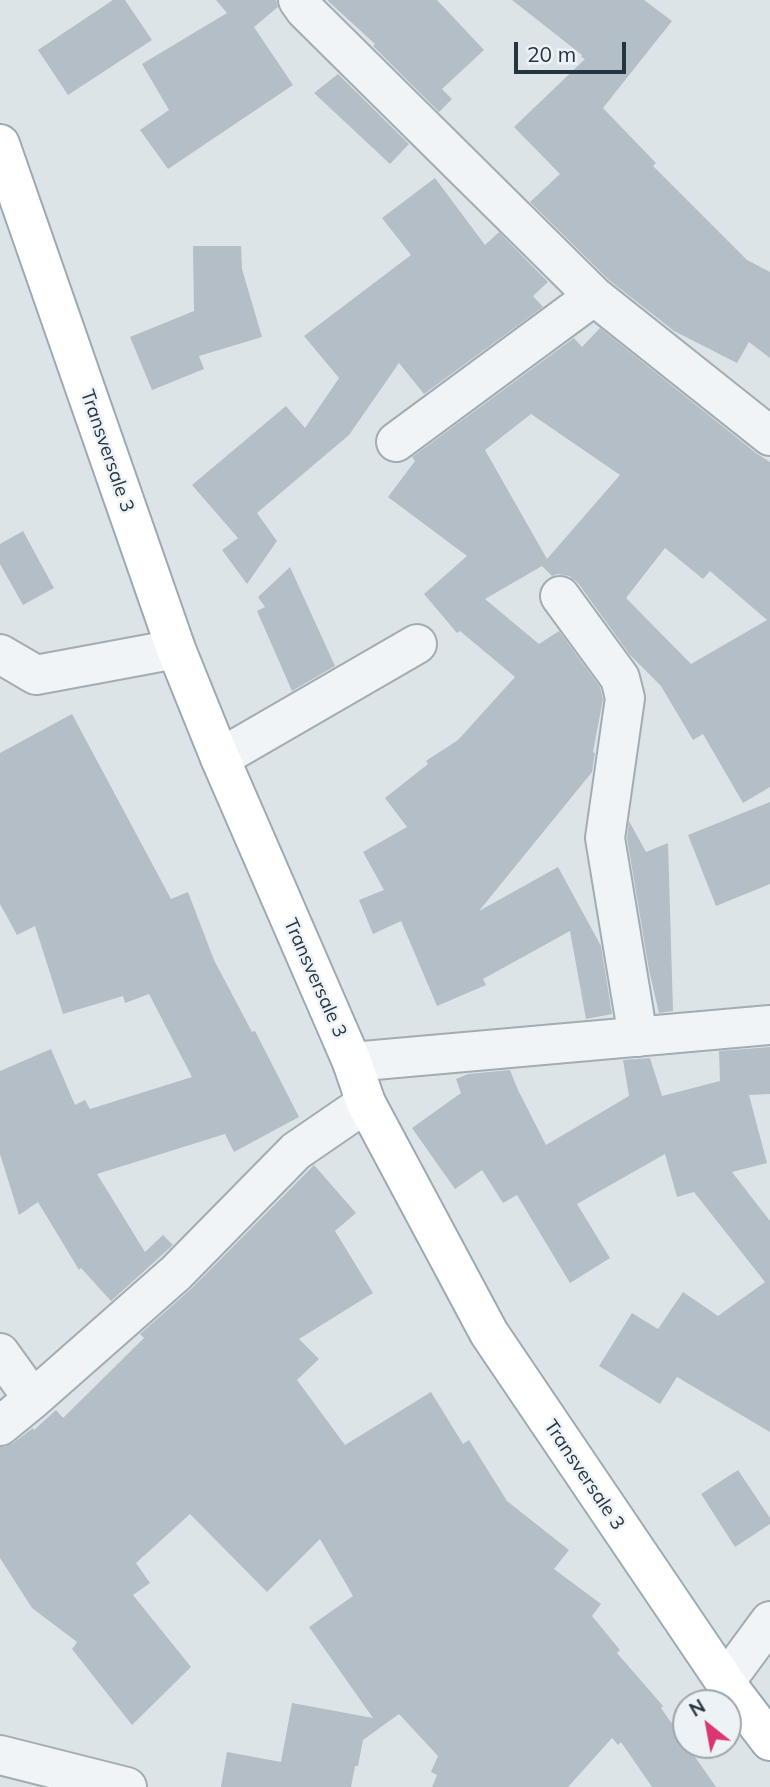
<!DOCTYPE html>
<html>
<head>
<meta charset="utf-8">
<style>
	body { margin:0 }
	#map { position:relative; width:770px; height:1787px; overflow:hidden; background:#dde4e8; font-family:Mulish,sans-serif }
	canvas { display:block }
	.north { position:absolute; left:672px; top:1689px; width:70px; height:70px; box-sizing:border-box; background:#edf2f6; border:2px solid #9da6ad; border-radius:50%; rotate:329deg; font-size:19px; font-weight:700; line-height:28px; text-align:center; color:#253540 }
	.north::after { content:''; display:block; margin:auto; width:24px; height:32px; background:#da3670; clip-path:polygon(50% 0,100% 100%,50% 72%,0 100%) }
	.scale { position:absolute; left:514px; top:42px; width:112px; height:32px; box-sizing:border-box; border:4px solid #253540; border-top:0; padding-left:9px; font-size:21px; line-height:24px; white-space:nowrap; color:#253540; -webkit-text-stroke:5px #edf2f6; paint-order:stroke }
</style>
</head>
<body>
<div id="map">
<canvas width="770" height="1787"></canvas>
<div class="north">N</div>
<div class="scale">20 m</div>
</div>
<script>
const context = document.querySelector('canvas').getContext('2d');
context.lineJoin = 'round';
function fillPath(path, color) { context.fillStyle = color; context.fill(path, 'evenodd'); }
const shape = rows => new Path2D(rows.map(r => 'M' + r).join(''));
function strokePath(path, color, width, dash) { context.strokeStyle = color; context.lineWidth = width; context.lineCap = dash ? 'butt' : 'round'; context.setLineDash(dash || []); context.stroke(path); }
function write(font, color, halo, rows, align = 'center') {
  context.font = font + ' Mulish,sans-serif'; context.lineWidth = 5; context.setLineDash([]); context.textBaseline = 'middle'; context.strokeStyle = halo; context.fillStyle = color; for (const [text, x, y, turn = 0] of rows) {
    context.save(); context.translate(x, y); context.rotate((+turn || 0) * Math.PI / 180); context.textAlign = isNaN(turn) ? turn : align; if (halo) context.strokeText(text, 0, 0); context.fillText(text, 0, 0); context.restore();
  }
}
fillPath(shape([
	[113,0,125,0,152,40,68,95,38,50],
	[216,0,276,0,278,7,254,27,293,85,168,169,140,130,169,110,142,64,227,13],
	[327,0,437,0,484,50,442,89,452,99,439,112,373,46,375,44],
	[512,0,644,0,672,21,603,108,656,163,653,166,747,260,770,272,770,358,749,342,737,363,674,331,609,280,530,202,560,174,514,127,585,59,581,57,582,55],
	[338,74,409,144,390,164,314,93],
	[435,178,485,245,499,232,548,282,533,296,543,307,424,394,399,363,349,435,257,513,277,541,247,584,222,550,238,538,192,485,286,406,305,428,339,378,304,336,411,255,382,218],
	[193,246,241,246,242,269,262,337,199,356,204,369,152,390,130,337,194,311],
	[600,328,756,453,770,462,770,787,743,803,703,734,693,740,661,686,630,655,578,583,569,576,558,574,552,576,542,566,485,599,539,644,559,631,600,687,603,699,593,752,595,753,592,772,479,911,558,867,601,946,612,1014,586,1019,570,931,483,979,486,985,437,1006,401,921,373,934,359,900,384,890,363,852,407,827,385,798,428,764,426,761,458,740,515,677,460,631,457,633,424,594,467,556,388,497,415,461,412,457,574,338,582,347],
	[531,414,620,475,547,559,485,450],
	[665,548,703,579,710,571,767,620,691,664,626,598],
	[23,531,54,588,23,605,0,564,0,544],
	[290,567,335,666,292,691,257,611,265,607,258,597],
	[72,714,171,899,188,892,214,960,252,1032,255,1031,299,1117,234,1152,225,1134,97,1174,145,1252,163,1235,173,1245,111,1301,81,1268,79,1270,38,1202,19,1215,0,1154,0,1071,51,1049,75,1105,85,1100,90,1109,192,1077,149,994,125,1003,123,996,63,1014,35,926,17,935,0,904,0,753],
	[770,802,770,884,716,906,688,835],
	[629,821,646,852,668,843,673,1011,659,1013,649,970,627,838],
	[770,1047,770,1094,749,1095,767,1163,732,1172,770,1221,770,1432,677,1377,660,1404,599,1366,632,1313,658,1329,683,1292,718,1316,765,1282,694,1192,677,1197,665,1154,577,1204,610,1258,570,1283,517,1195,503,1203,482,1170,455,1189,412,1128,461,1093,456,1079,468,1074,510,1070,518,1090,546,1145,629,1096,623,1060,650,1058,662,1096,720,1081,719,1051],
	[314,1165,356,1213,335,1231,373,1293,299,1339,319,1359,297,1380,345,1445,431,1392,463,1444,469,1440,507,1501,569,1550,554,1569,601,1604,592,1616,620,1650,617,1653,663,1706,661,1708,716,1787,652,1787,621,1742,618,1745,612,1738,568,1787,432,1787,437,1775,431,1772,438,1756,399,1714,363,1740,358,1766,355,1766,351,1787,221,1787,227,1752,281,1762,292,1703,373,1718,309,1627,353,1596,320,1539,267,1592,190,1514,136,1563,150,1583,133,1595,191,1667,132,1725,72,1649,77,1642,32,1608,0,1558,0,1447,4,1447,13,1443,33,1428,34,1430,56,1410,63,1418,144,1338,140,1334,192,1288],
	[738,1470,770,1518,770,1524,735,1547,701,1494]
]), '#b4bec6');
const minor = shape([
	[298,0,305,10,594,296,770,436],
	[396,442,594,296],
	[560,596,620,678,625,698,605,838,638,1037],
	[0,654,36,675,176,649],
	[220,758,417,644],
	[352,1062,770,1025],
	[0,1353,33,1399],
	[0,1426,33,1399,176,1273,296,1151,366,1103],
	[725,1682,770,1621],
	[0,1755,127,1787]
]);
const major = shape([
	[0,144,176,649,220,758,352,1062,366,1103,489,1333,725,1682,770,1741]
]);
strokePath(minor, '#a2acb2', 42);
strokePath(major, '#9babb5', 42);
strokePath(minor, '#f0f4f6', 38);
strokePath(major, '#fff', 38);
write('19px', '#253540', '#edf2f6', [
	["Transversale 3",107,451,71],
	["Transversale 3",315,978,66],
	["Transversale 3",584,1475,56]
]);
</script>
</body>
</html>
